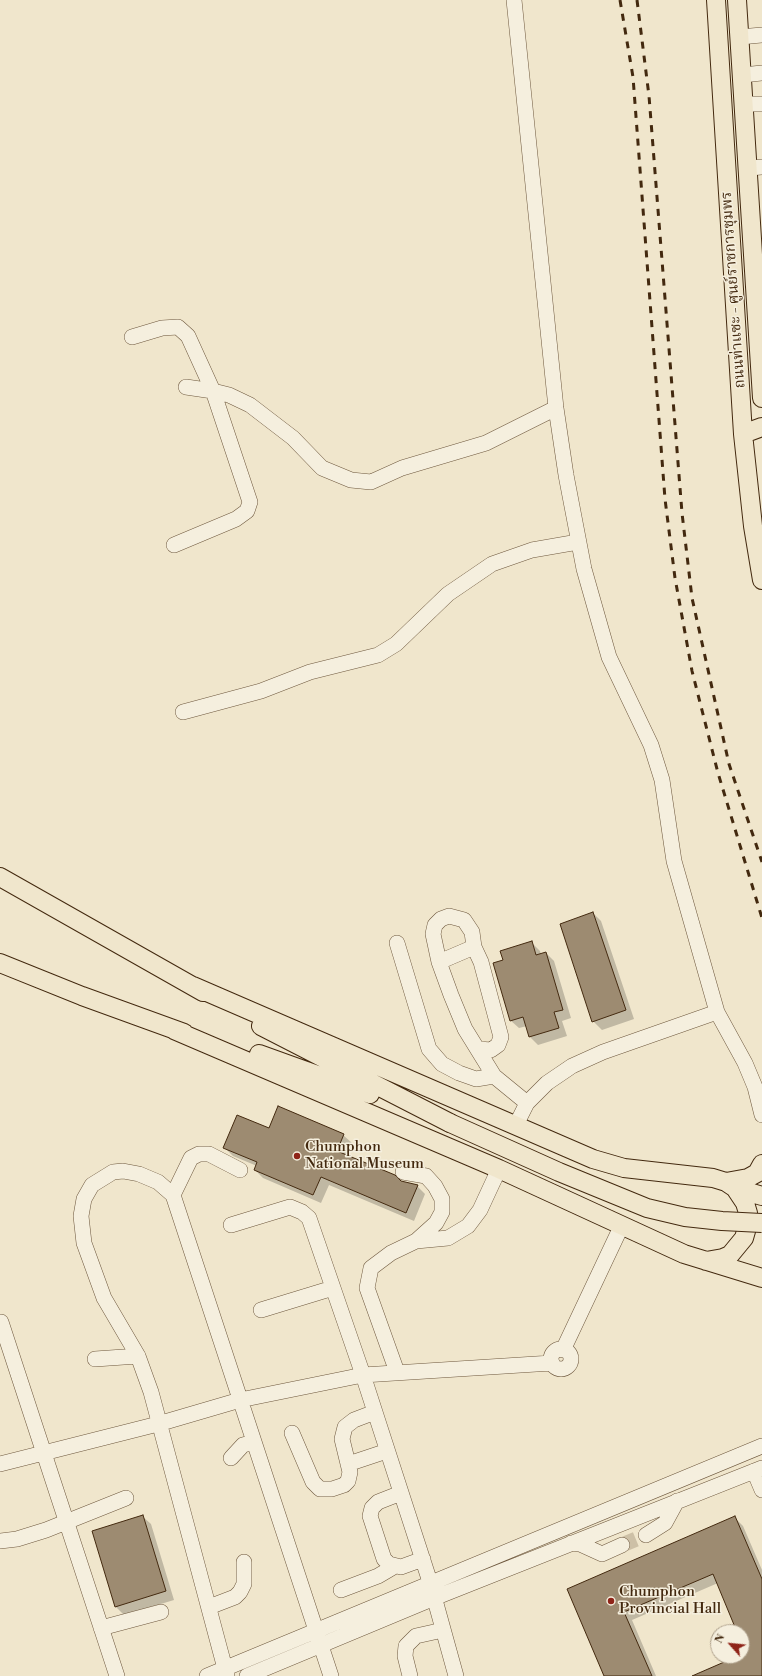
<!DOCTYPE html>
<html>
<head>
<meta charset="utf-8">
<style>
	body { margin:0 }
	#map { position:relative; width:762px; height:1676px; overflow:hidden; background:#f0e6cc; font-family:"Libre Bodoni",serif }
	canvas { display:block }
	.north { position:absolute; left:710px; top:1624px; width:40px; height:40px; box-sizing:border-box; background:#f5efde; border:1px solid #aea08b; border-radius:50%; rotate:297deg; font-size:11px; font-weight:700; line-height:16px; text-align:center; color:#43290f }
	.north::after { content:''; display:block; margin:auto; width:14px; height:18px; background:#8f2418; clip-path:polygon(50% 0,100% 100%,50% 72%,0 100%) }
</style>
</head>
<body>
<div id="map">
<canvas width="762" height="1676"></canvas>
<div class="north">N</div>
</div>
<script>
const context = document.querySelector('canvas').getContext('2d');
context.lineJoin = 'round';
function fillPath(path, color) { context.fillStyle = color; context.fill(path, 'evenodd'); }
const shape = rows => new Path2D(rows.map(r => 'M' + r).join(''));
function strokePath(path, color, width, dash) { context.strokeStyle = color; context.lineWidth = width; context.lineCap = dash ? 'butt' : 'round'; context.setLineDash(dash || []); context.stroke(path); }
function write(font, color, halo, rows, align = 'center') {
  context.font = font + ' "Libre Bodoni","Noto Serif Thai",serif'; context.lineWidth = 3; context.setLineDash([]); context.textBaseline = 'middle'; context.strokeStyle = halo; context.fillStyle = color; for (const [text, x, y, turn = 0] of rows) {
    context.save(); context.translate(x, y); context.rotate((+turn || 0) * Math.PI / 180); context.textAlign = isNaN(turn) ? turn : align; if (halo) context.strokeText(text, 0, 0); context.fillText(text, 0, 0); context.restore();
  }
}
fillPath(shape([
	[593,913,601,921,634,1019,602,1030,593,1021],
	[532,943,540,951,541,955,546,953,554,961,571,1018,562,1021,567,1036,538,1045,530,1037,527,1026,519,1028,510,1020,504,961],
	[269,1130,343,1135,352,1143,346,1156,401,1182,417,1186,425,1194,414,1221,329,1185,321,1203,263,1178,255,1170,257,1166,233,1156,224,1147],
	[142,1516,151,1524,174,1600,124,1615,116,1607,93,1531],
	[735,1518,743,1526,762,1570,762,1676,694,1676,747,1653,742,1640,742,1632,738,1632,718,1583,632,1620,656,1676,606,1676,569,1590]
]), '#0003');
const building = shape([
	[593,912,626,1010,592,1022,560,924,593,912],
	[532,941,536,955,546,952,563,1010,554,1012,559,1028,529,1037,523,1017,510,1021,493,963,503,960,500,951,532,941],
	[278,1106,344,1134,337,1151,395,1175,401,1181,418,1185,406,1213,321,1177,313,1195,254,1170,257,1162,223,1148,237,1115,269,1128,278,1106],
	[143,1515,166,1591,115,1607,92,1531,143,1515],
	[735,1516,762,1579,762,1676,692,1676,738,1656,742,1656,746,1653,742,1643,742,1632,737,1632,713,1574,624,1612,652,1676,604,1676,567,1589,735,1516]
]);
fillPath(building, '#9d8b71');
strokePath(building, '#43290f', 1);
strokePath(shape([
	[622,1545,646,1535]
]), '#cdc0a6', 15, [15, 8]);
const minor = shape([
	[514,0,556,408,566,475,584,569,609,657,651,745,662,780,674,861,717,1012,745,1063,755,1087,762,1115],
	[740,37,762,35],
	[743,75,762,73],
	[745,104,762,104],
	[749,168,762,167],
	[132,337,162,328,178,327,188,336,213,391,250,502,247,511,236,519,174,545],
	[186,387,213,391,229,395,250,405,293,438,322,468,351,480,371,482,402,468,486,443,556,408],
	[183,712,261,691,310,672,378,655,396,644,448,594,492,564,532,550,578,542],
	[397,943,429,1049,442,1064,459,1073,476,1079,494,1076],
	[439,962,474,947],
	[478,1049,491,1050,498,1045,501,1037,481,962,474,947,472,932,464,920,449,916,441,919,435,925,433,934,439,962,451,995,465,1029,494,1076,527,1103],
	[516,1125,527,1103,547,1083,572,1066,603,1052,717,1012],
	[403,1172,426,1176,435,1186,442,1199,442,1212,436,1223,416,1241],
	[173,1195,191,1158,199,1154,209,1154,240,1170],
	[231,1225,290,1207,302,1212,309,1218,363,1375,430,1582,456,1676],
	[261,1310,333,1288],
	[1,1322,117,1676],
	'551 1359a10 10 0 1 1 20 0a10 10 0 1 1-20 0Z',
	[563,1350,621,1227],
	[95,1359,138,1356],
	[397,1372,367,1288,371,1268,391,1253,416,1241,448,1238,468,1226,480,1210,499,1169],
	[292,1433,313,1482,320,1489,332,1489,344,1485,348,1481,350,1472,342,1439,345,1427,354,1420,375,1412],
	[231,1458,243,1445,254,1442],
	[0,1464,158,1424,240,1400,363,1375,552,1363],
	[348,1464,387,1451],
	[754,1471,762,1490],
	[401,1493,378,1502,372,1508,370,1516,384,1559,389,1564,401,1567,423,1559],
	[646,1535,665,1523,677,1501],
	[0,1541,17,1539,46,1530,126,1498],
	[571,1543,580,1544,602,1554,622,1545],
	[341,1590,378,1576,395,1566],
	[209,1607,235,1597,240,1592,244,1584,244,1562],
	[101,1628,161,1612],
	[207,1676,762,1446],
	[227,1676,151,1392,138,1356,104,1298,84,1243,81,1216,84,1199,92,1185,113,1172,123,1171,139,1174,158,1182,173,1195,331,1676],
	[247,1676,434,1598,762,1468],
	[410,1676,405,1656,406,1646,416,1636,443,1630]
]);
const major = shape([
	[716,0,743,434,753,526,762,580],
	[737,0,762,398],
	[743,434,762,427],
	[0,877,203,992],
	[0,963,82,996,184,1033],
	[193,986,593,1159,624,1168,713,1178,726,1182,748,1178,757,1173,762,1164],
	[261,1026,450,1123],
	[174,1030,499,1169,684,1254,762,1278],
	[259,1054,370,1094],
	[735,1188,762,1196],
	[706,1261,723,1258,730,1255,744,1238,748,1224,748,1213,745,1203,735,1188,726,1182]
]);
strokePath(minor, '#6e583e', 16);
strokePath(major, '#43290f', 20);
strokePath(minor, '#f5efde', 15);
strokePath(major, '#f0e6cc', 18);
strokePath(shape([
	[620,0,633,77,665,499,675,578,692,671,718,773,762,918],
	[637,0,649,96,682,513,692,598,729,764,762,862]
]), '#43290f', 3, [7, 7]);
const majorBridge = shape([
	[450,1123,559,1172,647,1208,685,1217,722,1221,762,1223]
]);
strokePath(majorBridge, '#43290f', 20, []);
strokePath(majorBridge, '#f0e6cc', 18);
for (const [x, y, r, color] of [
	[297,1156,4,"#8f2418"],
	[611,1601,4,"#8f2418"]
]) { const dot = new Path2D(); dot.arc(x, y, r, 0, 2 * Math.PI); context.fillStyle = color; context.fill(dot); strokePath(dot, '#f5efde', 1.5); }
write('15px', '#43290f', '#f5efde', [
	["ถนนท่าแซะ - ศูนย์ราชการชุมพร",734,290,-94]
]);
write('15px', '#43290f', '#f5efde', [
	["Chumphon",305,1147],
	["National Museum",305,1164],
	["Chumphon",619,1592],
	["Provincial Hall",619,1609]
], 'left');
</script>
</body>
</html>
